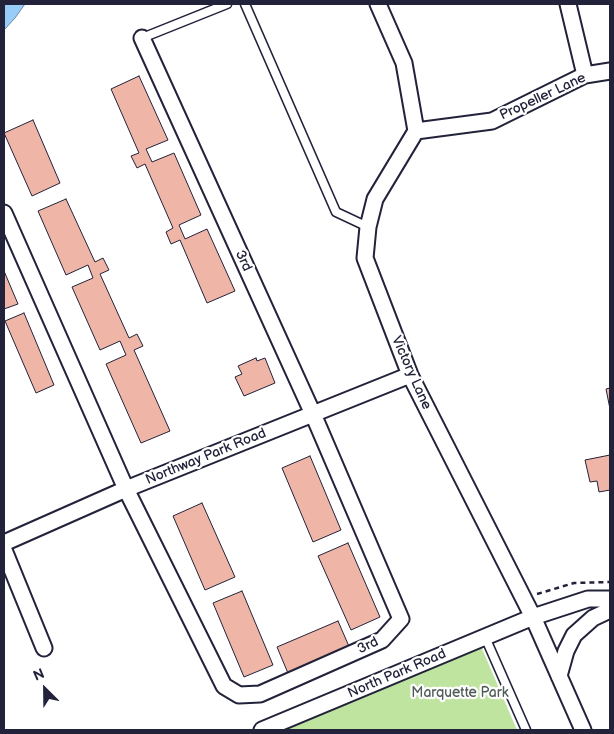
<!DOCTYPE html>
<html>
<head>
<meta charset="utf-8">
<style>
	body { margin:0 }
	#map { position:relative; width:614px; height:734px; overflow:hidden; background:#fff; font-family:"Balsamiq Sans",sans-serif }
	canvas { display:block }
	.frame { position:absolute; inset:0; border:5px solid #22223b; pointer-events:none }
	.north { position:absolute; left:20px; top:664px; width:50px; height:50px; -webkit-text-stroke:4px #fff; paint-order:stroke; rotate:337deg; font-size:14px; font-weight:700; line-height:20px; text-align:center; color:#22223b }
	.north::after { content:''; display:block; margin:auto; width:18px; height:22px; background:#22223b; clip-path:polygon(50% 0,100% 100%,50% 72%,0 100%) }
</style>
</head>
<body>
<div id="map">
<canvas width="614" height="734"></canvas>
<div class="frame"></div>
<div class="north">N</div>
</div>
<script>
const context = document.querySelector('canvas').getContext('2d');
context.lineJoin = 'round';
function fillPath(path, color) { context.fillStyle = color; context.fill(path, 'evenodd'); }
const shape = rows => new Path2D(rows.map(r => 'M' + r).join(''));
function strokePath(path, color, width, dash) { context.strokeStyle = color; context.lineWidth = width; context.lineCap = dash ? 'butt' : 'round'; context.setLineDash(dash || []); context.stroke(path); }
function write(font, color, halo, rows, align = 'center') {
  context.font = font + ' "Balsamiq Sans",sans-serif'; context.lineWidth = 4.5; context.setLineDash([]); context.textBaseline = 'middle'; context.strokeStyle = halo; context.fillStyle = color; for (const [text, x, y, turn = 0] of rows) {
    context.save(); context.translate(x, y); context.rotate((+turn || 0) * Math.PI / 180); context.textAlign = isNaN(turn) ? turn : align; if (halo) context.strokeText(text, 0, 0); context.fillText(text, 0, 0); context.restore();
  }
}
fillPath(shape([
	[480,644,517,730,284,730]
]), '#bee49f');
const water = shape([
	[4,4,25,4,15,18,4,30,4,4]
]);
fillPath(water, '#99ccf6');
strokePath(water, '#6988ab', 1);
const building = shape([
	[139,76,168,140,146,149,152,162,174,153,201,215,179,225,185,239,207,229,235,291,207,303,180,240,171,244,166,232,173,228,145,164,137,168,131,156,139,153,111,89,139,76],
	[33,120,60,183,32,196,4,133,33,120],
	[66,199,95,262,103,258,109,270,100,274,129,338,137,334,143,346,134,350,170,431,141,443,106,364,126,355,120,341,100,350,72,287,93,278,88,265,66,275,38,211,66,199],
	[4,271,18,304,4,309,4,271],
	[24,313,54,385,36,393,5,321,24,313],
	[256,358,257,361,265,358,275,383,244,396,235,377,242,374,238,366,256,358],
	[610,388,610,409,606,389,610,388],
	[610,455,610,490,599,492,597,481,590,482,585,460,610,455],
	[310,456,341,530,313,542,282,468,310,456],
	[202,503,235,577,205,590,173,516,202,503],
	[348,543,380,617,351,630,318,556,348,543],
	[242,591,273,665,244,677,213,603,242,591],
	[338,621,351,651,290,678,277,647,338,621]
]);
fillPath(building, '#efb6a7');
strokePath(building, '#22223b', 1);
const service = shape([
	[245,4,336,212,368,227],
	[142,38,227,4],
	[485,637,526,730]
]);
const minor = shape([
	[378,4,404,63,416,131,375,199,368,227,365,258,410,375,533,617,583,730],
	[568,4,585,75],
	[416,131,492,121,585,75,610,71],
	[4,213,126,489,224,686,239,695,260,694,382,640,401,619,313,414,142,38],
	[4,543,126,489,410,375],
	[4,550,44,648],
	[559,676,566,651,574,635,593,618,610,610],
	[262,730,485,637,533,617,588,599,610,599]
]);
strokePath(service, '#22223b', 11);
strokePath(minor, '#22223b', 19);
strokePath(shape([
	[537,594,574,583,610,582]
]), '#22223b', 2.5, [5, 4]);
strokePath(service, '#fff', 8);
strokePath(minor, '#fff', 15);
write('14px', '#22223b', '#fff', [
	["Propeller Lane",543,97,-25],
	["3rd",243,261,66],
	["Victory Lane",411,373,66],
	["Northway Park Road",206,457,-22],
	["3rd",368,646,-26],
	["North Park Road",397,674,-23]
]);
write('14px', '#515c59', '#fff', [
	["Marquette Park",460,693]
]);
</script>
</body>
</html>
